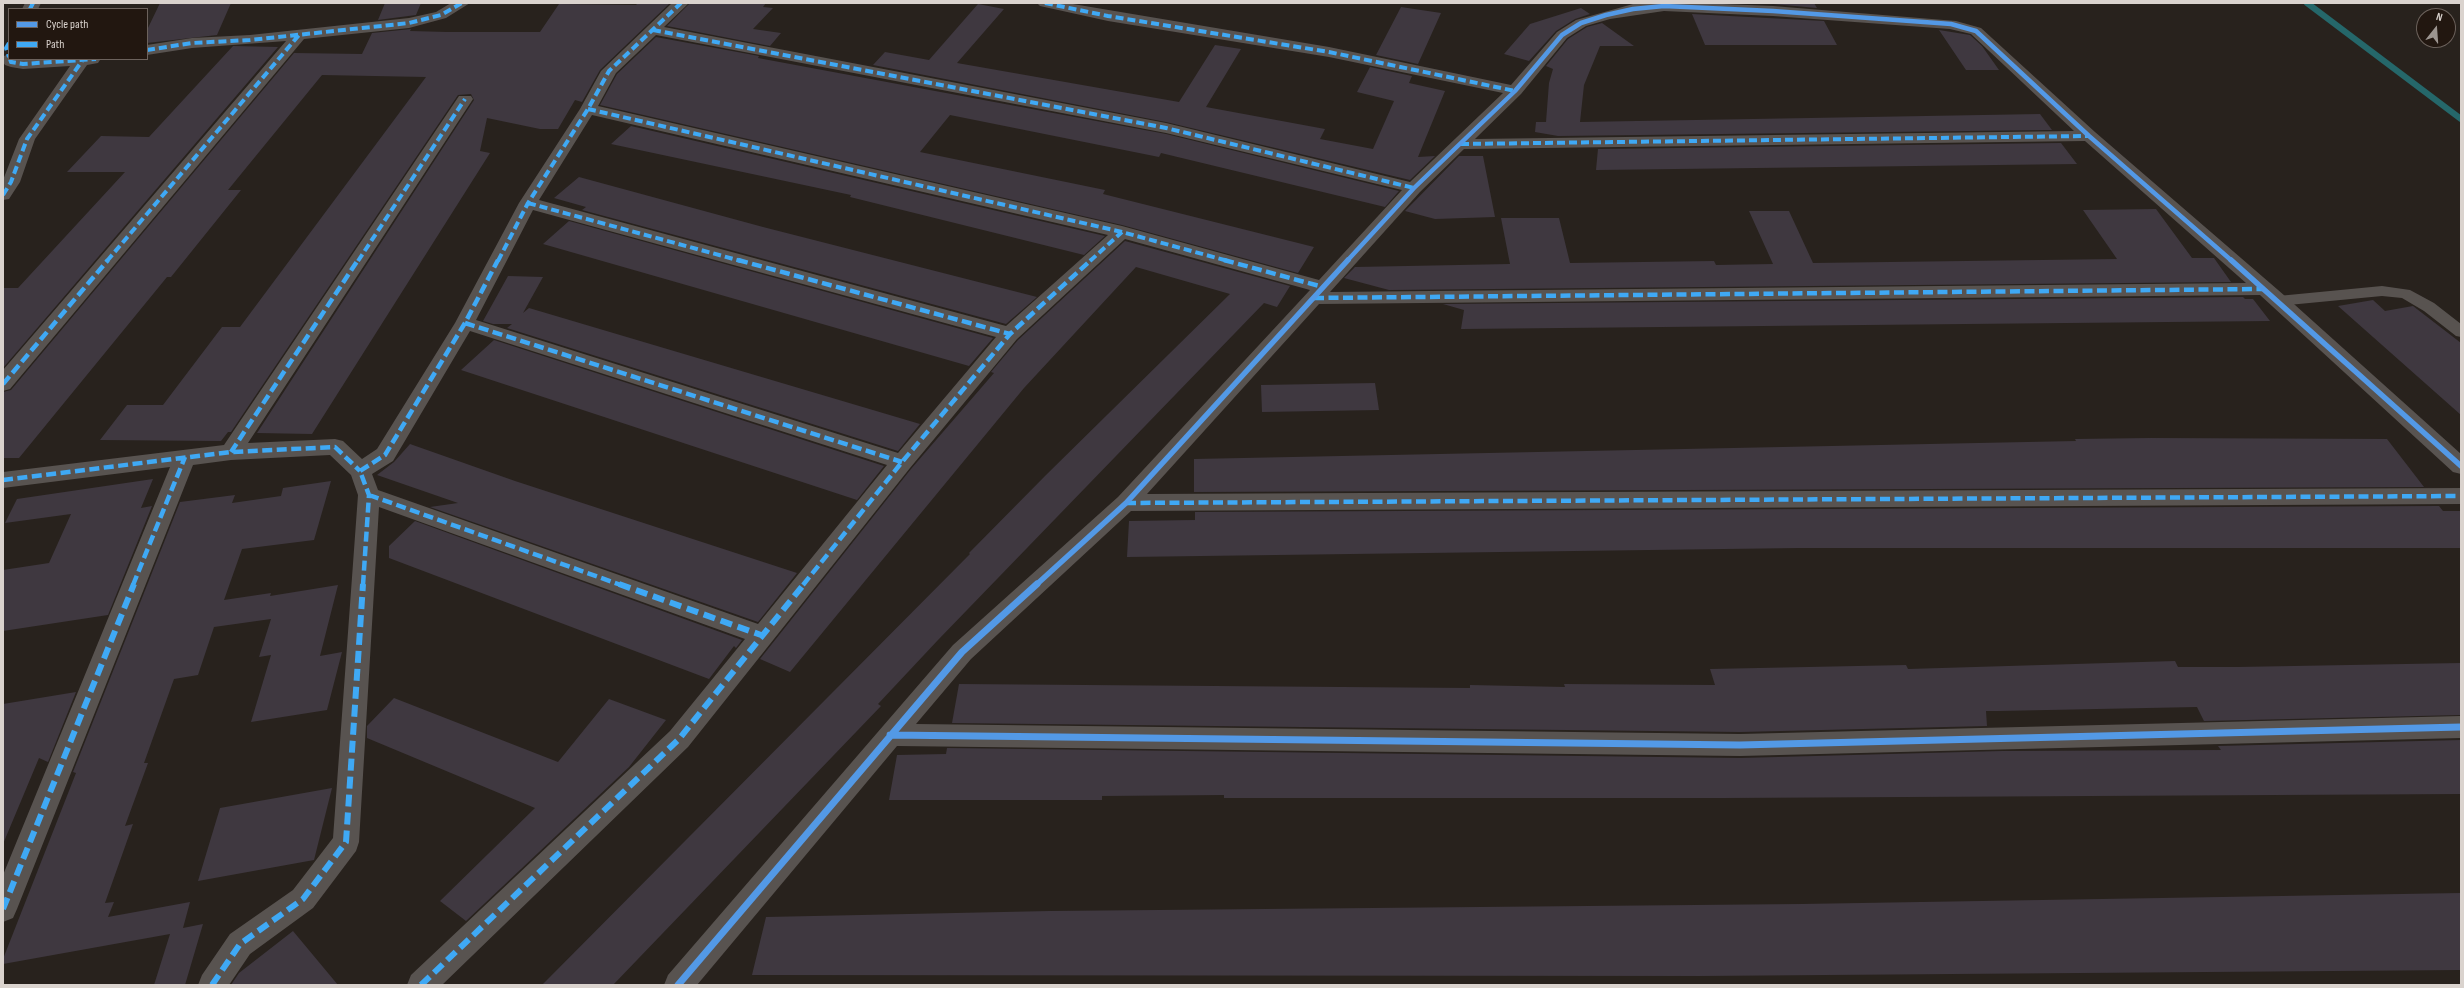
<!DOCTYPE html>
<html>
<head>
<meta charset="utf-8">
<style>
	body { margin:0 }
	#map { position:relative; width:2464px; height:988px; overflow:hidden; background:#28221d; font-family:"Sofia Sans Condensed",sans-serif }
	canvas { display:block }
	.frame { position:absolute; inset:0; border:4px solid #dad3ce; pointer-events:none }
	.legend { position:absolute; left:8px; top:8px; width:140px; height:52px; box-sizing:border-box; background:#221710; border:1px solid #6c625c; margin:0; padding:5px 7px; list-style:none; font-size:12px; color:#dad3ce }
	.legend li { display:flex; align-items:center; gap:8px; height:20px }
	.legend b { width:20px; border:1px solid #6c625c }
	.north { position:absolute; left:2416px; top:8px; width:40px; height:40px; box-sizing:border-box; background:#221710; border:1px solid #6c625c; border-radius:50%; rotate:17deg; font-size:11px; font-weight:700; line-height:16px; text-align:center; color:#dad3ce }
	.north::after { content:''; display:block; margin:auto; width:14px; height:18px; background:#9c9590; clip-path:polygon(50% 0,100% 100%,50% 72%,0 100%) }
</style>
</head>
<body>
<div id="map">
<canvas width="2464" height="988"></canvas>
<div class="frame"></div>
<ul class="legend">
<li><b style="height:5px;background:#5399e6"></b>Cycle path</li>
<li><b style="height:5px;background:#3fa9f5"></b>Path</li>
</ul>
<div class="north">N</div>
</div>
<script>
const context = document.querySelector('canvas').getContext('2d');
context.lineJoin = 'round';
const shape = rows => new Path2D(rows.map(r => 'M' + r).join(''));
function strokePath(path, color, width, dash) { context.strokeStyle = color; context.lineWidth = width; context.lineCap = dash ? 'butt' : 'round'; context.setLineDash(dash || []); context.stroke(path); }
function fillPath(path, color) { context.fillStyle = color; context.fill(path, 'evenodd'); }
strokePath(shape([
	[2307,3,2461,119]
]), '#25676a', 6);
fillPath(shape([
	[160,3,231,3,217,35,147,43,147,30],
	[385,3,421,3,416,15,378,20],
	[638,3,670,3,600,70,582,102,575,100,558,129,540,129,487,118,480,151,490,153,312,434,257,433,474,100,471,94,458,95,231,432,228,432,221,441,100,440,127,405,163,405,222,327,240,327,426,77,322,75,228,190,241,190,171,277,167,277,19,458,3,458,3,392,11,390,294,53,362,54,372,33,411,29,410,31,447,32,540,32,559,4,636,5],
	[690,3,766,3,763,7,773,8,753,29,781,33,770,46,667,26],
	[1736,3,1814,3,1817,8,1773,4],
	[978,4,1004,9,957,63,1179,102,1215,45,1241,49,1206,107,1325,129,1320,139,1373,149,1394,101,1357,92,1370,67,1412,76,1409,83,1445,91,1418,157,1435,156,1410,180,1166,122,873,65,885,52,929,60],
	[1401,7,1441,13,1418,64,1376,55],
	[1581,8,1590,14,1575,19,1556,31,1529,61,1504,54,1530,24],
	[1692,14,1824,21,1837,45,1705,45],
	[1602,23,1634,46,1600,46,1584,85,1580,122,2040,114,2052,130,1558,136,1535,132,1536,122,1546,122,1549,83,1553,69,1546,66,1568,39,1587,27],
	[1939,30,1970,35,1982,46,1999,70,1966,70],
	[656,37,759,56,758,58,1166,134,1399,191,1385,207,1161,153,1159,157,950,115,920,152,1105,190,1103,194,1314,247,1298,273,1122,225,600,105,617,74],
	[233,46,278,47,3,368,3,288,18,288,125,172,67,172,101,136,149,137],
	[631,126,1105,236,1084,255,850,197,851,195,611,144],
	[2061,143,2077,164,1596,170,1598,149],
	[1459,156,1483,156,1495,217,1435,219,1405,211],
	[579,177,763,227,1037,297,1006,324,582,210,586,207,554,198],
	[2156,209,2192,258,2214,258,2231,282,1389,290,1344,278,1355,267,1510,264,1501,218,1559,218,1570,263,1714,261,1716,265,1773,264,1749,211,1789,211,1813,263,2117,259,2083,210],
	[569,221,993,338,969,366,543,244],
	[1125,241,1290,286,1277,307,1264,303,938,640,878,704,881,706,613,985,542,985,970,554,969,553,1046,475,1230,294,1136,267,1024,388,790,672,760,659,911,469,994,373,991,372,1018,340],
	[508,276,543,277,523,313,529,308,920,424,898,451,507,328,512,324,493,324,483,321],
	[2243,297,2245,299,2253,299,2270,321,1461,329,1464,310,1443,304],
	[2373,300,2385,311,2413,306,2461,343,2461,415,2338,306],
	[494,340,884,466,857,500,461,370],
	[1375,383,1379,410,1262,412,1261,385],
	[2151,438,2387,439,2424,487,1194,492,1194,459,2076,441,2075,439],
	[410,444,515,481,797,573,758,622,430,507,458,503,377,475,394,462],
	[153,479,141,508,152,506,108,615,3,631,3,570,49,563,71,514,5,523,17,499],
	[331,481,314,540,242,549,224,600,271,593,270,596,338,585,320,656,342,652,327,710,251,722,271,655,259,657,271,619,214,627,198,675,174,679,144,763,148,763,125,826,133,824,105,903,114,902,108,917,190,902,183,928,203,924,185,985,154,985,170,934,3,964,3,959,76,773,73,772,180,502,235,495,232,503,281,496,283,488],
	[2439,506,2443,511,2461,511,2461,548,1799,548,1127,557,1129,521,1195,520,1195,512],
	[415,521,742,640,736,648,734,646,709,679,389,558,389,546],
	[2175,661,2178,667,2237,667,2461,663,2461,715,2204,721,2197,707,1998,711,1986,711,1987,726,1740,732,952,723,959,684,1470,688,1470,685,1565,687,1564,684,1715,685,1710,669,1906,665,1908,669],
	[76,692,48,762,39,758,3,844,3,704],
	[394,698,558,762,609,699,666,720,629,767,466,921,440,901,535,808,367,738,367,726],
	[2461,740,2461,794,1725,798,1224,798,1224,795,1102,796,1102,800,889,800,897,755,946,754,947,748,1740,758,2002,751,2221,750,2218,746],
	[332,788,314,860,198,881,220,808],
	[2461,893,2461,970,1700,976,752,975,766,917,1050,911,1801,904],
	[293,931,338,985,231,985,239,973]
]), '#3f3840');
fillPath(shape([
	[2382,286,2410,290,2434,303,2461,324,2461,337,2456,336,2424,311,2402,298,2382,296,2278,306,2271,301,2278,296,2382,286]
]), '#585350');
fillPath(shape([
	[25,3,41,3,38,9,22,9,25,3],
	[451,3,470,3,446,18,409,28,304,39,10,389,3,391,3,370,286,41,192,48,147,55,147,45,192,38,250,35,409,18,436,12,451,3],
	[672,3,689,3,664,27,1166,123,1410,182,1503,93,1329,57,1108,21,1040,6,1037,3,1067,3,1329,47,1511,85,1557,32,1576,20,1633,4,1698,3,1773,6,1956,21,1981,28,2095,132,2285,296,2461,454,2461,474,2453,472,2260,295,1319,304,1147,494,2461,488,2461,504,1131,511,971,659,916,724,1740,734,2461,716,2461,738,1740,756,897,746,697,985,664,985,668,975,953,645,1118,497,1310,290,1125,239,1017,339,910,468,688,747,442,985,407,985,411,975,670,731,745,639,379,507,359,842,356,851,313,908,250,954,229,985,198,985,202,975,230,934,293,890,333,838,358,495,351,475,330,455,231,460,193,465,17,909,13,918,3,922,3,875,170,467,3,488,3,472,224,445,459,96,471,96,473,99,248,443,335,439,343,441,362,459,377,449,455,323,519,203,580,109,601,71,672,3],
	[1664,11,1773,16,1950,29,1971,34,2074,131,1475,139,1521,94,1567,38,1586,26,1610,19,1664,11],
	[656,35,1166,133,1402,190,1319,280,1122,226,598,106,616,73,656,35],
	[592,115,1108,235,1006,326,539,200,592,115],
	[2085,141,2246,283,1330,292,1420,192,1464,149,2085,141],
	[533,210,996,337,898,453,476,320,533,210],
	[470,331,887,465,758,624,378,490,372,474,393,461,470,331],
	[9,54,9,59,100,60,98,63,87,65,35,139,20,182,9,199,3,200,3,180,19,139,70,66,23,69,11,67,5,65,3,62,4,56,9,54]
]), '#585350');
strokePath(shape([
	[1045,3,1108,16,1329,52,1515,91],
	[30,9,33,3],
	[653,30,1166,128,1414,188],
	[9,43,6,48,9,57],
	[147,50,192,43,250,40,409,23,441,15,462,3],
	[10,59,11,62,23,64,96,59],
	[588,109,1122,232,1228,261],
	[1461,144,2088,136],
	[3,195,11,182,27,139,82,61],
	[528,203,741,261],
	[107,261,299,35],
	[358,261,465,99],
	[498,261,528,203,588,109,609,71,681,3],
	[1090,261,1122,232]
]), '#3fa9f5', 4, [8, 4]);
strokePath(shape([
	[738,260,1010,334],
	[1224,260,1323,287],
	[1314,298,2264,289],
	[465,323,902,462],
	[3,384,108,260],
	[231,452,358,260],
	[3,480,231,452,335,447,360,471],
	[369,495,621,585],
	[1126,503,2461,496],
	[133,585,185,457],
	[363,585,369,495,360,471,385,455,465,323,498,260],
	[803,585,902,462,1010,334,1091,260]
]), '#3fa9f5', 4.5, [10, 4.5]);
strokePath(shape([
	[619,584,761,635],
	[3,909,134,584],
	[212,985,240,944,303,899,346,842,363,584],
	[421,985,679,739,804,584]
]), '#3fa9f5', 6, [12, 6]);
strokePath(shape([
	[1347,261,1414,188,1515,91,1562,35,1581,23,1606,15,1633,9,1664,6,1773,11,1951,24,1976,31,2089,136,2232,261]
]), '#5399e6', 4.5);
strokePath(shape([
	[2231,260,2461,466],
	[1036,585,1126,503,1348,260]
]), '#5399e6', 5.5);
strokePath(shape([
	[890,735,1740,745,2461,727],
	[678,985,962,652,1037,584]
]), '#5399e6', 7);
</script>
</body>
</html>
